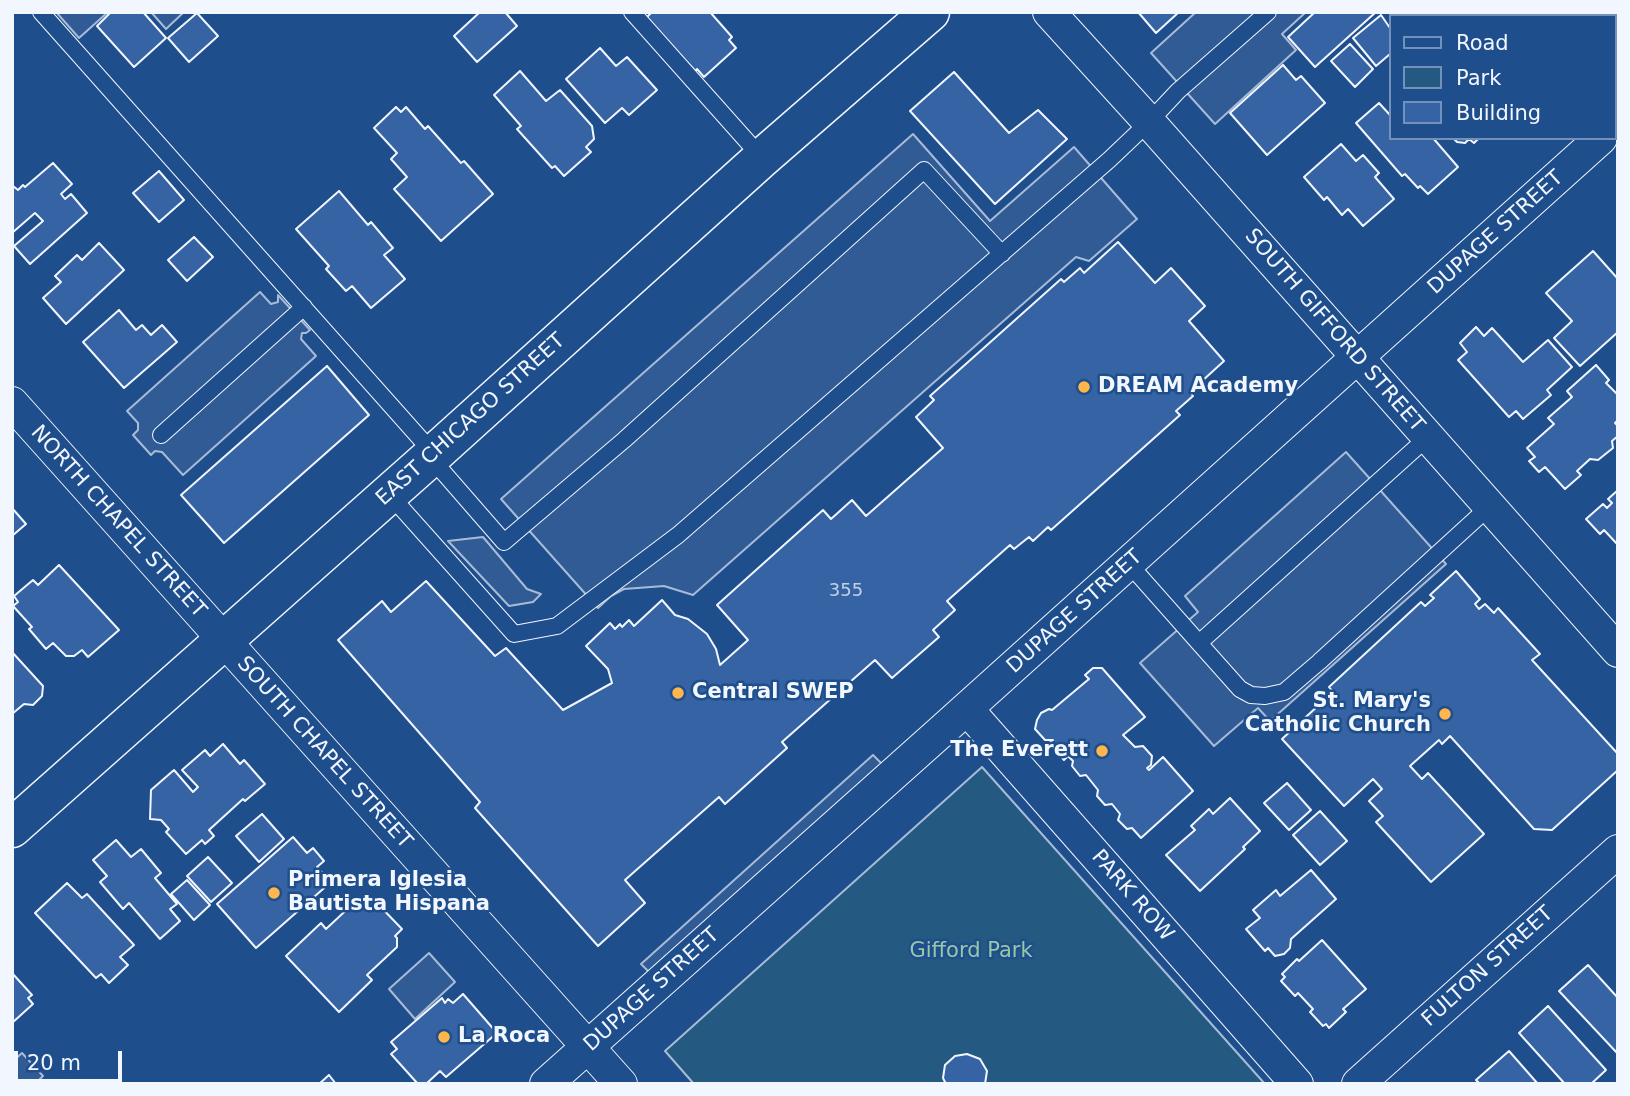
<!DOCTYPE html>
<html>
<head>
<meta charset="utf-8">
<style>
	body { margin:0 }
	#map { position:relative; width:1630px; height:1096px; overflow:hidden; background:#1f4e8c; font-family:"DejaVu Sans",sans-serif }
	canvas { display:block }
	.frame { position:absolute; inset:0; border:14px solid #f2f6ff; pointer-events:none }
	.legend { position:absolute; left:1389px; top:14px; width:228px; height:126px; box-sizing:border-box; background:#1f4e8c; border:2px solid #7391ba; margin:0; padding:9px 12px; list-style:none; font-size:21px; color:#f2f6ff }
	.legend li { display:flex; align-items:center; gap:14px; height:35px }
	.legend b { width:35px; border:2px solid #7391ba }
	.scale { position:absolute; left:14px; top:1051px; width:108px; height:32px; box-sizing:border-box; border:4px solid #f2f6ff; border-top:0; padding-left:9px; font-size:21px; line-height:24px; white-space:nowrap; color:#f2f6ff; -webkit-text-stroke:5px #1f4e8c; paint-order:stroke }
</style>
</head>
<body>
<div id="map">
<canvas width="1630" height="1096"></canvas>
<div class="frame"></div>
<ul class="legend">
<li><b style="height:9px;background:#1f4e8c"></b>Road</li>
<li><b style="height:19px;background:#245a82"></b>Park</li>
<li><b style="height:19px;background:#3563a3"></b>Building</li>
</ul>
<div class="scale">20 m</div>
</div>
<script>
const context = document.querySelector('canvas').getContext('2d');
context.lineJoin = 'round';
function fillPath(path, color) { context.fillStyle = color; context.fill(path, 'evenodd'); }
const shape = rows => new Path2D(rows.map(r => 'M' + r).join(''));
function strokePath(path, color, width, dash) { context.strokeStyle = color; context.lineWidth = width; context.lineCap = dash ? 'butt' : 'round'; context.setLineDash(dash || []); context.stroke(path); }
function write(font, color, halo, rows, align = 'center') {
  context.font = font + ' "DejaVu Sans",sans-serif'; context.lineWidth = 5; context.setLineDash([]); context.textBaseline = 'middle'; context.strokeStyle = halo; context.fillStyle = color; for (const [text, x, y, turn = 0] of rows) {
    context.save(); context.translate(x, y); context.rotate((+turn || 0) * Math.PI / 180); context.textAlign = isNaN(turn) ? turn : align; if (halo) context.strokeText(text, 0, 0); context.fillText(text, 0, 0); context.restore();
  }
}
const green = shape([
	[982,767,1265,1084,694,1084,665,1051,982,767]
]);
fillPath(green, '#245a82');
strokePath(green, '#a8bbd7', 2);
const parking = shape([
	[56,12,108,12,79,38,56,12],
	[151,12,184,12,166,29,151,12],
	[1196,12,1306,12,1282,34,1296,50,1215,124,1151,53,1196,12],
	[913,134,990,221,1074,147,1137,219,1089,261,1076,257,693,595,664,586,624,589,611,596,598,608,501,499,913,134],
	[260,292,271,304,278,302,278,295,310,330,306,333,302,333,301,339,316,356,183,475,162,452,155,451,151,455,133,435,138,430,138,423,127,411,260,292],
	[1346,452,1446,564,1270,721,1258,708,1214,746,1140,663,1198,612,1185,596,1346,452],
	[483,537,527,589,541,594,533,602,509,606,448,541,483,537],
	[873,755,883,765,651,974,641,964,873,755],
	[429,953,455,982,415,1019,389,989,429,953],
	[22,1053,43,1076,35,1084,12,1084,12,1062,22,1053]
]);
fillPath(parking, '#305b95');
strokePath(parking, '#a8bbd7', 2);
const building = shape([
	[111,12,143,12,166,38,134,67,97,26,111,12],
	[480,12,505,12,517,26,477,62,454,36,480,12],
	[650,12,710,12,732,37,729,40,736,48,704,77,697,69,695,71,646,18,651,13,650,12],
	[1138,12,1179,12,1156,33,1138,12],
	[1315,12,1376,12,1315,67,1288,37,1315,12],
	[1495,12,1503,12,1506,15,1509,12,1518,12,1521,16,1491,16,1495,12],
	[1570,12,1618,12,1618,25,1614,28,1614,16,1573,16,1570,12],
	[197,13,218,36,189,62,168,38,197,13],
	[1381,15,1390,28,1390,54,1376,66,1353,38,1381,15],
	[1350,44,1373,69,1355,87,1331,61,1350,44],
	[600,48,616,66,627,57,657,90,629,115,622,108,605,123,566,79,600,48],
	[1283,65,1296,80,1301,76,1325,103,1267,155,1230,113,1283,65],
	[520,71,546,101,560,90,592,126,594,139,586,147,591,152,564,176,555,166,552,168,517,129,521,126,494,95,520,71],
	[954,72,1009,133,1038,110,1067,139,995,204,910,111,954,72],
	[1379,103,1390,115,1390,138,1433,138,1458,167,1428,194,1420,186,1418,188,1405,174,1402,176,1356,123,1379,103],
	[396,107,401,112,406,107,425,129,428,126,461,163,464,161,493,194,441,241,394,189,407,177,391,159,397,153,374,128,396,107],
	[1453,138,1479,138,1474,143,1469,139,1465,143,1457,142,1453,138],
	[1341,144,1356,161,1363,155,1379,173,1375,177,1394,199,1363,226,1348,209,1342,215,1327,197,1324,200,1304,177,1341,144],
	[53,163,72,184,61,194,65,199,71,194,87,213,30,264,14,246,43,221,35,213,12,233,12,186,13,186,18,190,23,185,25,187,53,163],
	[159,171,184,200,159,222,133,193,159,171],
	[339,191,368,225,371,222,393,248,384,255,405,279,371,308,352,286,346,291,326,269,329,266,296,229,339,191],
	[194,237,213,257,187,281,168,260,194,237],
	[1118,242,1155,283,1171,268,1205,306,1189,321,1224,361,1190,392,1193,396,1176,411,1180,415,1051,530,1048,527,1033,541,1029,537,1014,549,1010,545,947,601,955,610,933,630,939,637,892,678,875,660,782,742,787,748,725,804,719,797,625,880,645,903,598,946,475,808,480,802,338,640,382,601,391,612,426,581,495,656,506,648,563,710,612,683,608,669,586,646,610,623,615,629,620,624,622,627,629,620,634,626,662,600,675,615,688,619,707,634,716,649,720,665,748,640,717,605,823,510,831,519,852,500,866,516,943,448,916,417,934,400,930,396,1061,279,1064,282,1080,268,1084,273,1118,242],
	[99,243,124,270,66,324,43,298,61,282,55,276,77,255,82,260,99,243],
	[1593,251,1618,279,1618,332,1580,366,1554,338,1572,321,1546,293,1593,251],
	[119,310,136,330,142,325,151,335,162,325,177,342,124,388,83,342,119,310],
	[1476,327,1484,336,1492,328,1523,362,1548,340,1572,367,1547,390,1551,395,1523,419,1516,411,1509,417,1458,360,1467,352,1460,343,1476,327],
	[1596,365,1609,380,1606,383,1618,395,1618,420,1615,423,1618,426,1618,436,1612,441,1613,448,1598,460,1590,459,1577,471,1581,475,1565,489,1545,467,1539,472,1529,461,1535,457,1527,448,1554,424,1548,418,1572,397,1567,391,1596,365],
	[327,366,369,415,224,543,181,495,327,366],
	[1618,490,1618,545,1604,530,1600,534,1586,519,1603,504,1607,508,1612,503,1608,499,1618,490],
	[12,508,26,524,12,536,12,508],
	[59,565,119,630,88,657,82,650,74,656,66,656,53,643,46,649,29,629,32,627,13,606,18,602,14,596,33,580,38,585,59,565],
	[1456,571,1480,599,1475,604,1479,609,1485,604,1494,613,1498,608,1540,654,1532,660,1618,754,1618,770,1552,830,1534,829,1450,736,1442,744,1439,740,1410,766,1422,779,1428,773,1484,834,1431,882,1376,822,1383,816,1369,801,1382,789,1373,779,1344,806,1282,739,1333,692,1329,687,1421,602,1425,606,1434,598,1430,595,1456,571],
	[12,652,43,686,42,696,33,705,24,704,12,714,12,652],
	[1093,668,1102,668,1145,717,1123,735,1135,747,1143,746,1152,756,1151,765,1147,768,1149,770,1163,757,1193,791,1141,838,1132,828,1127,829,1118,820,1120,814,1112,804,1105,805,1097,796,1098,790,1086,775,1080,776,1072,766,1073,761,1068,756,1064,760,1049,743,1053,740,1045,740,1035,729,1037,720,1041,713,1049,709,1052,710,1089,679,1085,675,1093,668],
	[223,744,240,764,244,760,265,784,245,801,243,799,209,830,214,836,205,844,202,840,186,854,166,832,169,829,161,820,150,819,151,790,174,770,193,792,198,787,182,770,205,750,210,756,223,744],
	[1287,783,1311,810,1289,830,1264,803,1287,783],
	[1230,798,1260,831,1243,847,1245,849,1200,891,1166,855,1195,830,1191,826,1209,809,1213,814,1230,798],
	[1320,811,1347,841,1320,865,1293,835,1320,811],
	[262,814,284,839,259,862,236,836,262,814],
	[293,837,307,853,313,848,324,861,317,867,331,882,256,948,217,904,293,837],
	[116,840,131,857,141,849,161,873,155,878,177,904,170,909,180,921,160,939,129,903,123,909,100,882,107,876,93,860,116,840],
	[208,857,232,883,211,902,187,876,208,857],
	[1311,870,1336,899,1291,939,1290,948,1284,954,1275,956,1268,948,1265,951,1246,929,1260,918,1253,910,1276,890,1280,896,1311,870],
	[187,880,210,905,194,920,171,894,187,880],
	[67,883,82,898,87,894,134,945,120,957,128,965,109,983,101,974,96,978,35,913,67,883],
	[373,899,402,929,395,936,397,938,397,947,367,975,372,980,339,1012,286,956,321,923,326,929,357,900,365,901,368,904,373,899],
	[1322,940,1366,989,1343,1009,1346,1012,1329,1028,1326,1024,1323,1026,1310,1012,1313,1009,1298,993,1295,996,1281,981,1285,977,1282,974,1297,959,1299,961,1322,940],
	[1588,965,1618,998,1618,1054,1559,991,1588,965],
	[12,973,32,995,28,998,33,1004,12,1023,12,973],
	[463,994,497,1033,446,1077,440,1071,426,1084,418,1084,391,1054,397,1049,391,1042,442,998,445,1003,448,999,453,1003,463,994],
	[1548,1006,1606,1070,1591,1084,1565,1084,1519,1033,1548,1006],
	[1509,1051,1538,1084,1480,1084,1476,1080,1509,1051],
	[967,1054,980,1059,987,1071,985,1084,946,1084,943,1078,945,1065,955,1056,967,1054],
	[329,1075,336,1084,319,1084,329,1075]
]);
fillPath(building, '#3563a3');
strokePath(building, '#f2f6ff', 2);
const service = shape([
	[41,12,434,454],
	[632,12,762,158],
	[161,435,304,307],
	[1428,437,1199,643,1240,689,1251,695,1265,696,1284,692,1319,662,1490,506],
	[430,457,504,542,624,440,924,170,1002,254],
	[389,494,514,634,557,626,678,535,1109,160,1149,122,1178,91,1268,12],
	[1129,564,1199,643]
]);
const minor = shape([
	[1049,12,1149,122,1618,651],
	[12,403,621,1084],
	[967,709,1297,1084],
	[546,1084,936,736,1601,138],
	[1358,1084,1618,851]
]);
const tertiary = shape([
	[12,828,434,454,762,158,930,12]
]);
strokePath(service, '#f2f6ff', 18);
strokePath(minor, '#f2f6ff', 34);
strokePath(tertiary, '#f2f6ff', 41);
strokePath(service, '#1f4e8c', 16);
strokePath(minor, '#1f4e8c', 32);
strokePath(tertiary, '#1f4e8c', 38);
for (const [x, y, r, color] of [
	[1084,387,7,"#ffb74d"],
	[678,693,7,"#ffb74d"],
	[1445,714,7,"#ffb74d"],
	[1102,751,7,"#ffb74d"],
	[274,893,7,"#ffb74d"],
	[444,1037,7,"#ffb74d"]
]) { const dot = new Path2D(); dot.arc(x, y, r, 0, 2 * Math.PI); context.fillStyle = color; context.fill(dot); strokePath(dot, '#1f4e8c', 2.5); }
write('18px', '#c3d1e8', null, [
	["355",846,591]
]);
write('21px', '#f2f6ff', '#1f4e8c', [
	["DUPAGE STREET",1496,233,-42],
	["SOUTH GIFFORD STREET",1334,331,49],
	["EAST CHICAGO STREET",471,420,-42],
	["NORTH CHAPEL STREET",118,522,48],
	["DUPAGE STREET",1075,612,-42],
	["SOUTH CHAPEL STREET",324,753,48],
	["PARK ROW",1132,896,49],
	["FULTON STREET",1488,967,-42],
	["DUPAGE STREET",652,990,-42]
]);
write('bold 21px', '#f2f6ff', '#1f4e8c', [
	["DREAM Academy",1098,387],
	["Central SWEP",692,693],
	["St. Mary's",1431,702,"right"],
	["Catholic Church",1431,726,"right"],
	["The Everett",1088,751,"right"],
	["Primera Iglesia",288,881],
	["Bautista Hispana",288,905],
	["La Roca",458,1037]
], 'left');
write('21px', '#97c8a6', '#1f4e8c', [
	["Gifford Park",971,952]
]);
</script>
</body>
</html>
